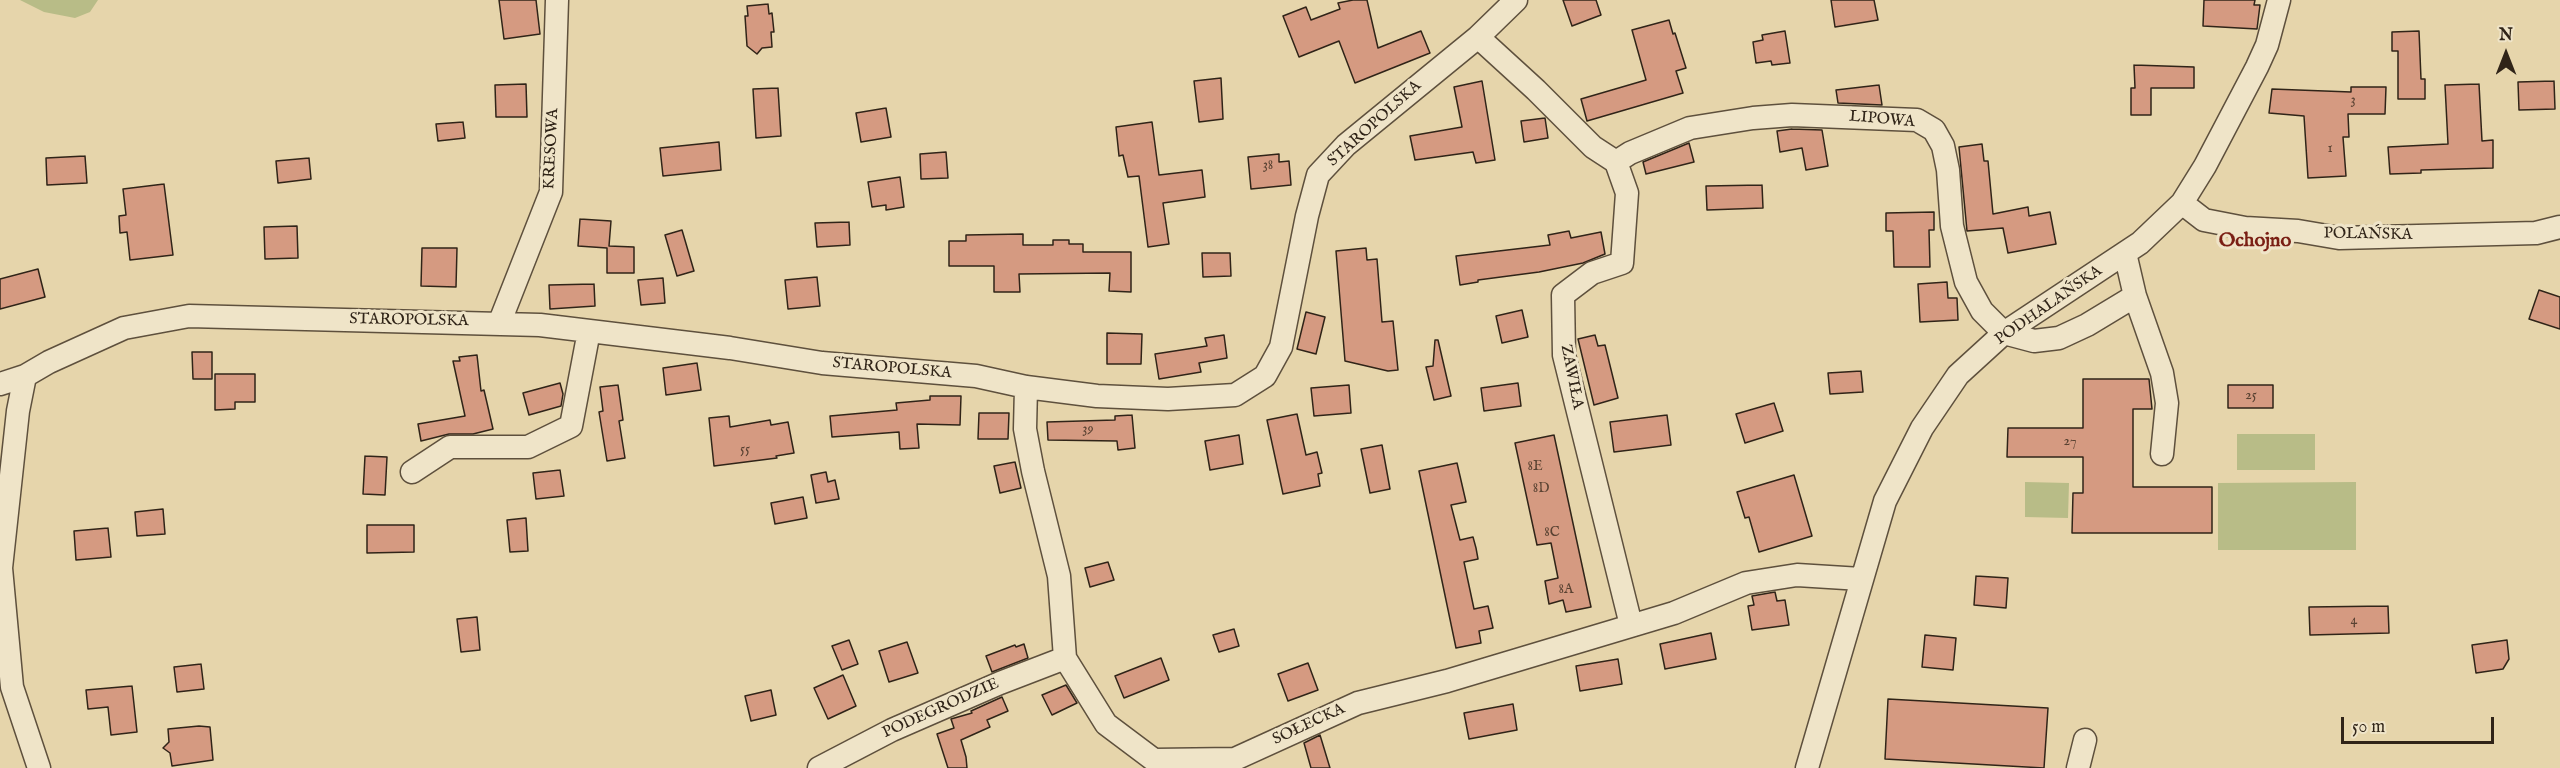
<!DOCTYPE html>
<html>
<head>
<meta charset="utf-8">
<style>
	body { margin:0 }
	#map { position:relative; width:2560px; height:768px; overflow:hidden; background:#e6d5ab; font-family:"IM FELL English",serif }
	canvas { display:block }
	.north { position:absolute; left:2476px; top:24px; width:60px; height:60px; -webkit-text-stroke:4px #efe4c8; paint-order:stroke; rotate:0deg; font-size:16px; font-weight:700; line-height:24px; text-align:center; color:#302418 }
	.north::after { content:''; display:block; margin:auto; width:21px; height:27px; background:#302418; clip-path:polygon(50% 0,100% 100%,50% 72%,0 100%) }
	.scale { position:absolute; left:2341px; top:717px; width:153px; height:27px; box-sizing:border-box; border:3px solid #302418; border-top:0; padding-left:8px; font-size:18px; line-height:21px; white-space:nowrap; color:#302418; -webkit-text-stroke:4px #efe4c8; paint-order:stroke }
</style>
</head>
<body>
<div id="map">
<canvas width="2560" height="768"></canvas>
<div class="north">N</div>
<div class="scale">50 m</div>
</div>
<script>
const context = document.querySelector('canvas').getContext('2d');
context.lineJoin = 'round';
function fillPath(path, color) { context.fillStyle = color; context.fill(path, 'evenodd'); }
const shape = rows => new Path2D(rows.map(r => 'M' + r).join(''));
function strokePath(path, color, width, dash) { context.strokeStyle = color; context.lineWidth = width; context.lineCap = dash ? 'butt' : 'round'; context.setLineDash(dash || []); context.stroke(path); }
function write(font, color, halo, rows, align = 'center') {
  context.font = font + ' "IM FELL English",serif'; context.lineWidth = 6; context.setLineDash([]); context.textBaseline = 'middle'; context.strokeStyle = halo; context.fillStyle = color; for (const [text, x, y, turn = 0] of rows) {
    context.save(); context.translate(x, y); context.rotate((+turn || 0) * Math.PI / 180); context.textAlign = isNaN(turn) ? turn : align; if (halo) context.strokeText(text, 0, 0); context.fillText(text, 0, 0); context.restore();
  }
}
fillPath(shape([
	[20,0,98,0,90,12,75,18,44,12],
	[2237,434,2315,434,2315,470,2237,470],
	[2025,482,2069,483,2068,518,2025,517],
	[2356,482,2356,550,2218,550,2218,483]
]), '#b8bc87');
const building = shape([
	[499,0,536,0,540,34,504,39,499,0],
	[1353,0,1367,0,1378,48,1421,31,1430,53,1355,83,1339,41,1299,57,1283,16,1306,7,1311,20,1340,9,1338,3,1353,0],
	[1563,0,1596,0,1601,15,1572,26,1563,0],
	[1831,0,1874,0,1878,20,1835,27,1831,0],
	[2204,0,2255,0,2254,5,2260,5,2257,29,2203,26,2204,0],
	[768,4,769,14,772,13,774,32,771,32,772,47,762,48,757,54,747,46,745,16,748,16,747,6,768,4],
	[1669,20,1673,34,1675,33,1686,68,1676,71,1683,93,1587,121,1581,99,1646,80,1632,30,1669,20],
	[1785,31,1790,63,1772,65,1771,61,1756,63,1753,42,1763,40,1762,35,1785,31],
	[2419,31,2421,79,2425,79,2425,99,2398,99,2398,51,2392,51,2392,32,2419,31],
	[2134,65,2194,67,2194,88,2151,88,2151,115,2131,115,2131,88,2135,88,2134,65],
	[1221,78,1223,119,1199,122,1194,81,1221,78],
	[1482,81,1495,160,1476,163,1473,152,1415,160,1410,136,1462,127,1454,87,1482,81],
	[2554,81,2555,109,2519,110,2518,82,2554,81],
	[526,84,527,117,496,117,495,85,526,84],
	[2479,84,2482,141,2493,140,2493,168,2421,170,2421,173,2390,174,2388,147,2448,144,2445,85,2479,84],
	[1879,85,1882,105,1838,103,1836,90,1879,85],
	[2351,87,2386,87,2385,114,2348,114,2349,137,2343,137,2346,176,2308,178,2304,116,2269,113,2272,89,2351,92,2351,87],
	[778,88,781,136,756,138,753,89,778,88],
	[886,108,891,137,861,142,856,113,886,108],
	[1545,118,1548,138,1524,142,1521,121,1545,118],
	[463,122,465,138,438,141,436,124,463,122],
	[1152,122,1159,175,1202,170,1205,197,1163,203,1169,244,1148,247,1139,176,1128,177,1123,155,1119,156,1116,127,1152,122],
	[1792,129,1822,130,1828,166,1806,170,1802,148,1780,152,1777,131,1792,129],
	[719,142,721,170,663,176,660,148,719,142],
	[1689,143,1694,162,1646,174,1643,162,1689,143],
	[1982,144,1984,161,1988,161,1993,214,2028,207,2029,216,2050,212,2056,244,2008,253,2003,228,1967,231,1959,147,1982,144],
	[946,152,948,178,921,179,920,154,946,152],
	[1279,154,1279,162,1289,161,1291,185,1251,189,1248,157,1279,154],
	[85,156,87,183,47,185,46,158,85,156],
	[309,158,311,179,278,183,276,161,309,158],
	[900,177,904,207,886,210,886,205,872,207,868,182,900,177],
	[164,184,173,255,130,260,127,232,120,233,119,216,126,215,123,189,164,184],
	[1762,185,1763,208,1707,210,1706,186,1762,185],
	[1934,212,1934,230,1929,230,1930,267,1894,267,1893,231,1886,231,1886,213,1934,212],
	[580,219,611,221,609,246,634,247,634,273,607,273,607,248,578,246,580,219],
	[849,222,850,245,817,247,815,223,849,222],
	[297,226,298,258,265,259,264,227,297,226],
	[682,230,694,271,677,276,665,235,682,230],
	[1569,231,1571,238,1601,232,1605,254,1583,263,1539,272,1478,280,1478,282,1460,285,1456,256,1550,245,1548,235,1569,231],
	[1023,234,1023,245,1053,245,1053,240,1069,240,1069,244,1083,244,1083,252,1131,252,1131,292,1109,291,1110,273,1019,274,1020,292,994,292,994,266,949,266,949,241,966,241,966,235,1023,234],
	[422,248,457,248,456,287,421,286,422,248],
	[1366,248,1367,260,1377,259,1382,322,1393,321,1398,370,1388,371,1345,361,1336,251,1366,248],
	[1202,253,1230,253,1231,276,1203,277,1202,253],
	[38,269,45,297,0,309,0,279,38,269],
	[817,277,820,306,788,309,785,280,817,277],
	[663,278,665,303,641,305,638,280,663,278],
	[1947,282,1948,298,1957,298,1958,320,1920,322,1918,284,1947,282],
	[594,284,595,306,550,309,549,285,594,284],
	[2539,290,2560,297,2560,329,2529,319,2539,290],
	[1522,310,1528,337,1502,343,1496,316,1522,310],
	[1306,312,1325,317,1316,354,1297,349,1306,312],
	[1107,333,1142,334,1141,364,1107,364,1107,333],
	[1224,335,1227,358,1199,363,1201,372,1159,379,1155,354,1207,346,1205,338,1224,335],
	[1595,335,1598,346,1605,345,1618,398,1594,405,1578,339,1595,335],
	[1435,340,1438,340,1451,396,1434,400,1426,367,1433,366,1435,340],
	[192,352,212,352,212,379,193,379,192,352],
	[477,355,481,391,484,390,493,429,473,434,449,434,421,441,418,424,465,416,453,361,460,361,459,357,477,355],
	[697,363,701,390,666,395,663,368,697,363],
	[1861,371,1863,392,1830,394,1828,373,1861,371],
	[215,374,255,374,255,402,235,402,235,409,215,410,215,374],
	[2083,379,2149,379,2152,409,2133,409,2133,487,2212,487,2212,533,2072,533,2073,493,2083,493,2083,457,2007,457,2008,428,2083,428,2083,379],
	[560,383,563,394,561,406,529,415,523,393,560,383],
	[1518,383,1521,406,1484,411,1481,388,1518,383],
	[618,385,623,420,619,421,625,458,607,461,599,412,603,411,600,387,618,385],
	[1349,385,1351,413,1314,416,1311,388,1349,385],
	[2228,385,2273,385,2273,408,2228,408,2228,385],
	[930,396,961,396,960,425,917,424,919,448,900,449,899,432,832,437,830,416,897,410,896,403,930,400,930,396],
	[1774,403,1783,431,1745,443,1736,414,1774,403],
	[979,413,1009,413,1008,439,978,439,979,413],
	[1297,414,1306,455,1317,452,1322,473,1318,474,1320,486,1283,494,1267,420,1297,414],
	[1132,415,1135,448,1118,450,1117,441,1048,440,1047,422,1115,420,1115,416,1132,415],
	[1667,415,1671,445,1614,452,1610,422,1667,415],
	[729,416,730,427,770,420,771,425,788,422,794,453,776,456,777,458,714,466,709,418,729,416],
	[1239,435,1243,464,1210,470,1205,441,1239,435],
	[1554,435,1591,607,1566,612,1563,600,1549,604,1545,581,1558,578,1551,543,1537,545,1515,443,1554,435],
	[1382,445,1390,489,1370,493,1361,449,1382,445],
	[365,456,387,457,385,495,363,494,365,456],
	[1015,462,1021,488,1000,493,994,466,1015,462],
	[1457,463,1466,502,1451,505,1460,540,1473,537,1476,548,1478,559,1464,562,1474,609,1488,606,1493,628,1479,631,1481,643,1456,648,1419,471,1457,463],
	[560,470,564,496,536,499,533,473,560,470],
	[826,472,828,482,835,480,839,499,816,503,811,475,826,472],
	[1794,475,1812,536,1759,552,1749,517,1745,518,1737,492,1794,475],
	[803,497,807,518,775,524,771,503,803,497],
	[163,509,165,534,137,536,135,512,163,509],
	[526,518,528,551,510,552,507,520,526,518],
	[367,525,414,525,414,552,367,553,367,525],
	[108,528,111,557,76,560,74,531,108,528],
	[1108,562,1114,580,1090,587,1085,568,1108,562],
	[1976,576,2008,578,2006,608,1974,605,1976,576],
	[1775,592,1777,601,1785,600,1789,625,1752,630,1748,606,1754,605,1752,596,1775,592],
	[2388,606,2389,633,2310,635,2309,607,2388,606],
	[477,617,480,650,461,652,457,619,477,617],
	[1234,629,1239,646,1219,652,1213,635,1234,629],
	[1711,633,1716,659,1665,669,1660,644,1711,633],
	[1925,635,1956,638,1953,670,1922,667,1925,635],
	[849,640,858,664,842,670,832,646,849,640],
	[2507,640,2509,659,2503,669,2476,673,2472,645,2507,640],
	[907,642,918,673,889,682,879,651,907,642],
	[1024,644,1028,658,992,672,986,656,1015,645,1016,647,1024,644],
	[1161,658,1169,680,1124,698,1115,676,1161,658],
	[1618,659,1622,684,1580,691,1576,666,1618,659],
	[1308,663,1318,690,1288,701,1278,674,1308,663],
	[201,664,204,689,177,692,174,667,201,664],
	[843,675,856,706,828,719,814,688,843,675],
	[1066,685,1077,703,1052,715,1042,695,1066,685],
	[132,686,137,732,111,735,108,707,88,709,86,690,132,686],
	[771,690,776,715,751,721,745,696,771,690],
	[1002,697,1008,711,987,720,990,727,961,740,966,757,967,768,948,768,937,734,954,728,951,719,972,713,971,711,1002,697],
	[1888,699,2048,708,2044,768,1885,759,1888,699],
	[1513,704,1517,730,1469,739,1464,713,1513,704],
	[199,726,210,727,213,760,172,766,170,753,163,748,169,742,168,729,199,726],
	[1320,735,1330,768,1311,768,1304,743,1320,735]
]);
fillPath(building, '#d59a81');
strokePath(building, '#302418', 1.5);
const minor = shape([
	[1478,37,1536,90,1593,147,1616,162],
	[1616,162,1630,153,1690,128,1753,118,1792,115,1917,120,1934,130,1943,146,1948,170,1952,226,1966,282,1982,311,2004,333,2034,341,2059,338,2087,325,2135,296],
	[1616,162,1627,193,1622,263,1592,273,1563,295,1564,355,1631,625],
	[2182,203,2204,220,2245,228,2298,231,2339,238,2536,233,2560,227],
	[2125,253,2135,296,2162,373,2167,403,2162,454],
	[499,324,551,192,557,0],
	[25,376,18,411,1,568,12,687,39,768],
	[0,384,25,376,49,362,124,328,189,316,540,325,730,348,822,363,976,376,1026,387,1097,396,1168,399,1235,395,1265,376,1281,347,1307,216,1318,175,1346,145,1478,37,1516,0],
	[1026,387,1025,429,1033,471,1059,576,1065,658,1106,724,1154,760,1235,759,1358,703,1447,681,1674,613,1746,583,1797,575,1861,579],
	[412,472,450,447,528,447,571,426,589,331],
	[819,768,892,730,1000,683,1065,658],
	[1807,768,1885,501,1922,428,1958,375,2004,333,2140,243,2182,203,2205,166,2257,67,2267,45,2279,0],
	[2078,768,2085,740]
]);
strokePath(minor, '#5e503d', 25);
strokePath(minor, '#efe4c8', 22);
write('14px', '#594232', null, [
	["3",2353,101],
	["1",2330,149],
	["38",1268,166],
	["25",2251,396],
	["39",1088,430],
	["27",2070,442],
	["55",745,450],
	["8E",1535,467],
	["8D",1541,489],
	["8C",1552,533],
	["8A",1566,590],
	["4",2354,621]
]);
write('16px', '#302418', '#efe4c8', [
	["LIPOWA",1882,120,5],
	["STAROPOLSKA",1375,124,-42],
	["KRESOWA",552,149,-87],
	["POLAŃSKA",2368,235,1],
	["PODHALAŃSKA",2049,306,-35],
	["STAROPOLSKA",409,321,1],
	["STAROPOLSKA",892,369,5],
	["ZAWIŁA",1571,377,79],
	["PODEGRODZIE",941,709,-24],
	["SOŁECKA",1309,725,-25]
]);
write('bold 20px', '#7a1f14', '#efe4c8', [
	["Ochojno",2255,242]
]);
</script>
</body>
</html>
